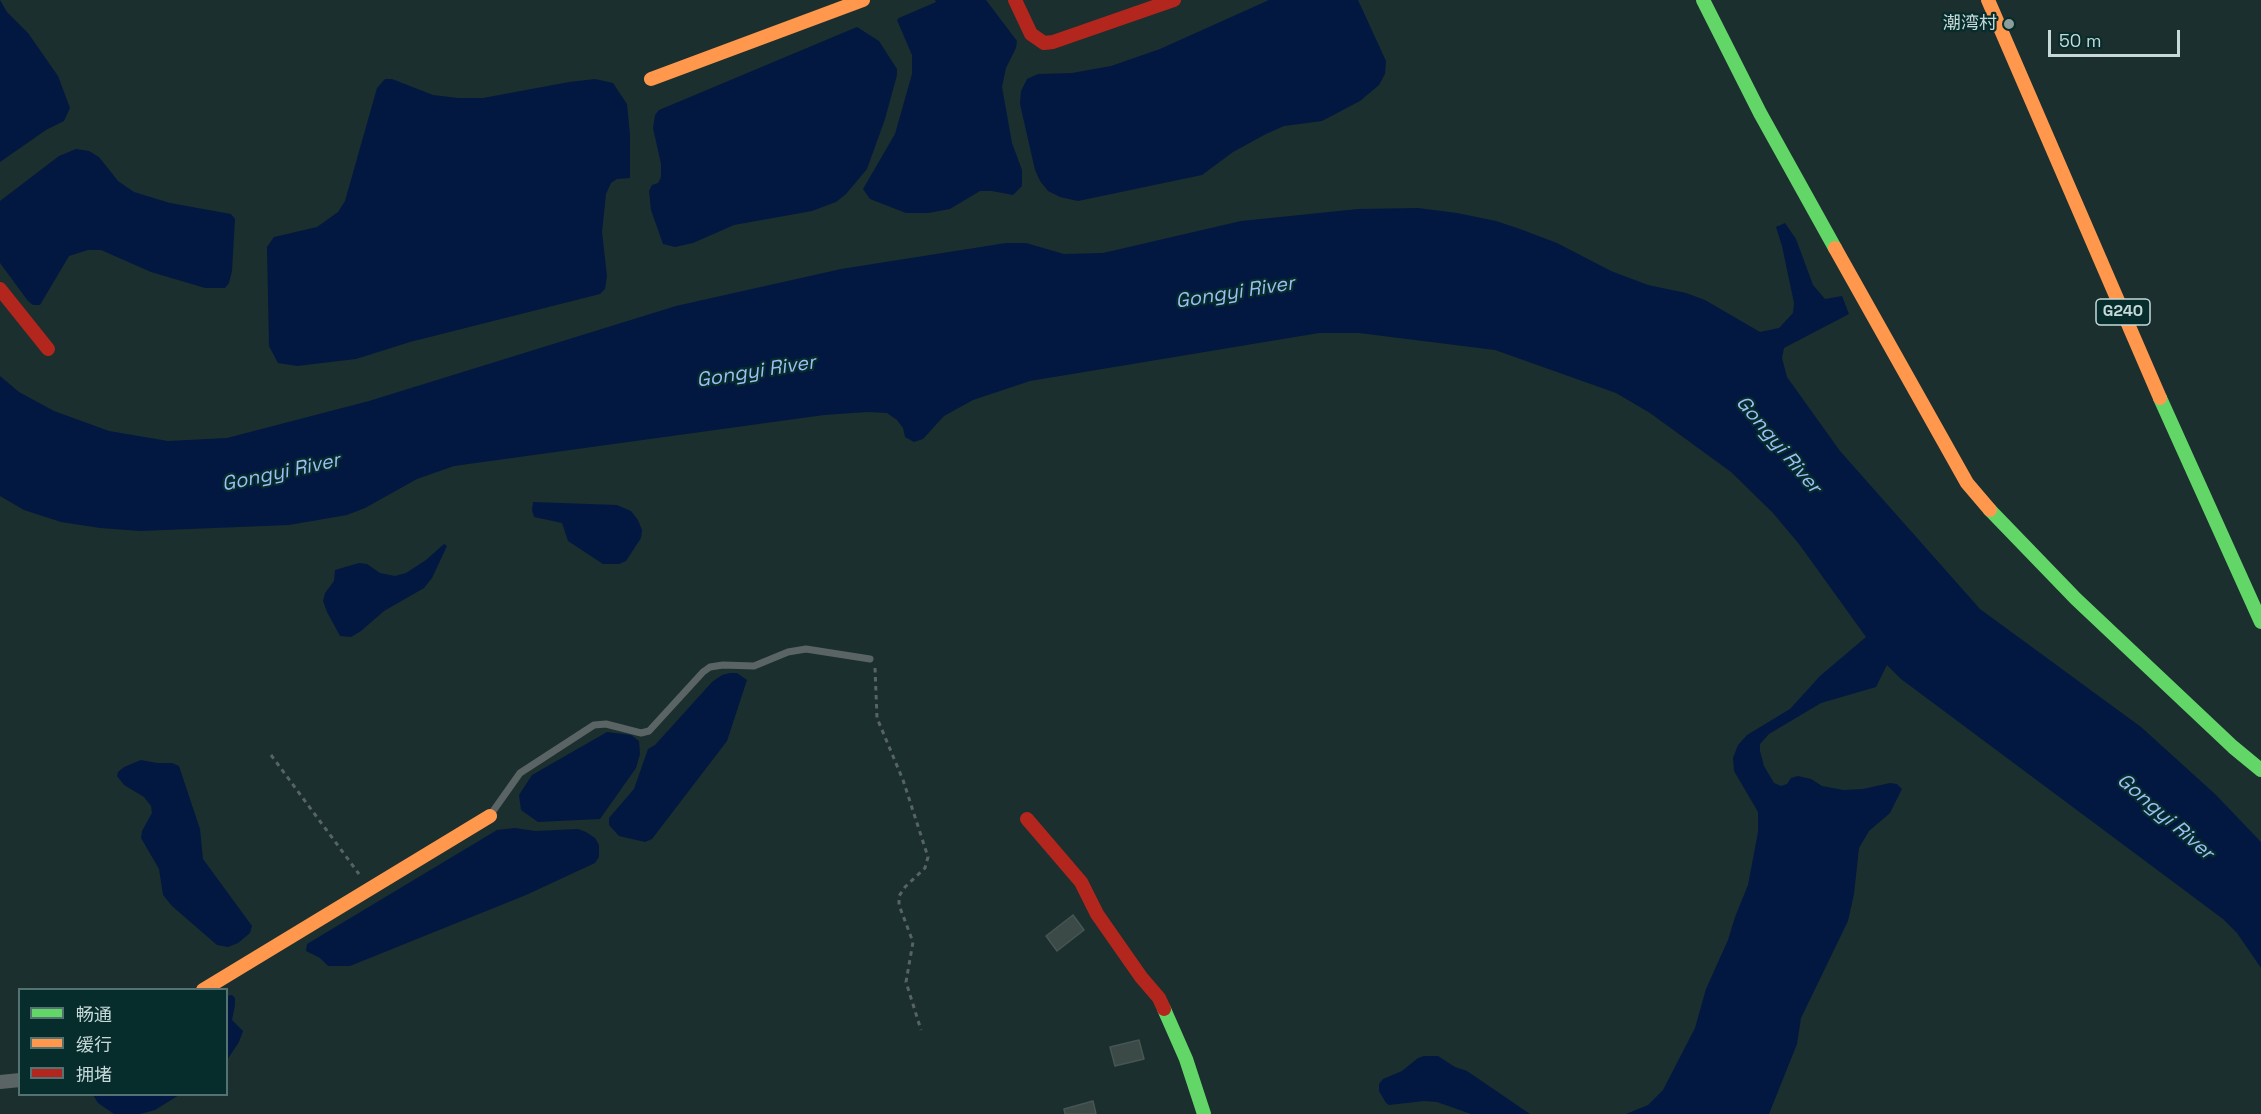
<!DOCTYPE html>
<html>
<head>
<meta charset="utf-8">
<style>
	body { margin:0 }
	#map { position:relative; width:2261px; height:1114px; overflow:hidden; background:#1b2f2e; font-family:"Space Grotesk","Noto Sans SC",sans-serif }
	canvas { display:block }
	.legend { position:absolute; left:18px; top:988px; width:210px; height:108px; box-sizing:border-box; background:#072c2c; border:2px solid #547271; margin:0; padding:8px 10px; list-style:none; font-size:18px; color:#c7dad9 }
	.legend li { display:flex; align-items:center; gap:12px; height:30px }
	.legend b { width:30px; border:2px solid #547271 }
	.scale { position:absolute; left:2048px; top:30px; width:132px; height:27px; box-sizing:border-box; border:3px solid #c7dad9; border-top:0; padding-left:8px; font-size:18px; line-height:21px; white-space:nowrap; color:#c7dad9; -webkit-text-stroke:4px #072c2c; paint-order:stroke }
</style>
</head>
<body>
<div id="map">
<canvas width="2261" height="1114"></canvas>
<ul class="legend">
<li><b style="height:8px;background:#63d668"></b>畅通</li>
<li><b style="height:8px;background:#ff974d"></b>缓行</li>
<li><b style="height:8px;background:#b3261e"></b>拥堵</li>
</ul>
<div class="scale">50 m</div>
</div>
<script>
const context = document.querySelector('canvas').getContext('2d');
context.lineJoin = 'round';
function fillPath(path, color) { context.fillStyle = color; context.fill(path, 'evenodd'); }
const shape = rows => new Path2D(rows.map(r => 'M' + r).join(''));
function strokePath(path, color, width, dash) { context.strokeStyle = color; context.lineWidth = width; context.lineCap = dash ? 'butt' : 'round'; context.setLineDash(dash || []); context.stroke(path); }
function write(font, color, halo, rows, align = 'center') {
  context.font = font + ' "Space Grotesk","Noto Sans SC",sans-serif'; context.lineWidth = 4.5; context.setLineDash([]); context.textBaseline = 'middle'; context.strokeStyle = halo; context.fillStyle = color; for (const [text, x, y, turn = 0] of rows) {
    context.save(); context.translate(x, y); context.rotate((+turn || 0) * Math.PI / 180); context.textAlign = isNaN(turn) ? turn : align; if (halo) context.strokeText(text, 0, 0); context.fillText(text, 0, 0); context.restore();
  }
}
fillPath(shape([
	[0,0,7,12,28,33,58,76,70,108,64,121,46,130,0,162],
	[935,0,986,0,1017,41,1016,48,1006,68,1002,87,1012,143,1022,170,1022,186,1013,195,992,191,980,191,950,209,928,213,906,213,870,199,863,189,895,134,912,74,912,55,897,20,899,18,936,2],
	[1269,0,1358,0,1386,61,1385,74,1379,85,1360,101,1322,121,1284,126,1266,134,1233,152,1202,175,1078,201,1060,197,1048,191,1040,181,1035,170,1020,104,1021,91,1027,79,1038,74,1072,73,1111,66,1160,49],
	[857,27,879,41,897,69,897,75,885,119,867,169,846,194,836,202,812,211,734,225,693,243,675,247,663,244,651,210,649,191,652,185,658,183,661,177,661,164,653,128,655,115,659,110],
	[385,79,392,79,433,95,458,98,483,98,569,82,595,79,613,83,627,104,630,135,630,178,617,179,611,183,606,194,602,232,607,276,605,289,600,294,410,342,356,359,297,366,278,363,269,346,267,247,274,237,317,227,338,212,345,201,377,88],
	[76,149,89,151,99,157,118,181,134,192,170,203,231,214,235,219,232,271,229,283,225,288,205,288,151,272,101,250,88,250,69,256,40,305,33,305,28,301,0,263,0,201,59,156],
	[1418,208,1457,213,1496,221,1520,229,1557,243,1611,271,1648,285,1686,293,1705,300,1760,332,1779,328,1793,313,1794,303,1782,246,1776,227,1785,223,1796,239,1813,285,1825,299,1842,296,1849,314,1784,348,1782,358,1787,377,1840,451,1980,609,2141,727,2215,794,2261,842,2261,968,2237,933,2223,919,1901,679,1887,665,1876,687,1821,703,1769,734,1760,744,1760,751,1764,766,1774,783,1781,786,1787,784,1791,778,1798,776,1811,779,1822,786,1843,790,1863,789,1890,783,1897,784,1902,789,1890,813,1869,831,1859,848,1854,894,1848,921,1801,1018,1797,1044,1769,1114,1626,1114,1648,1105,1663,1090,1695,1028,1706,989,1728,940,1735,917,1748,885,1758,832,1758,812,1734,771,1733,758,1738,745,1747,735,1790,709,1820,676,1866,637,1799,544,1773,513,1731,472,1650,413,1616,393,1495,350,1359,333,1319,333,1030,381,973,400,944,416,923,439,914,442,905,437,903,428,897,420,887,413,867,412,824,415,454,466,417,479,365,508,347,515,289,525,140,531,100,528,61,522,24,510,0,496,0,376,19,392,54,411,109,431,168,441,227,438,369,401,676,306,841,269,1006,243,1026,243,1064,254,1103,253,1241,221,1358,209],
	[533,502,617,505,631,511,638,520,642,530,641,538,626,561,619,564,603,564,568,541,562,523,534,517,532,510],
	[444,544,447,546,432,578,424,588,384,611,361,631,351,637,340,636,327,612,323,601,325,593,334,581,335,570,359,563,367,564,380,573,395,576,406,573,426,560],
	[730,673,737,673,747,680,727,741,652,839,645,842,619,836,609,825,609,818,634,789,648,749,655,745,712,682,722,675],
	[607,732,631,735,639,741,640,754,636,768,600,819,538,822,521,810,519,795,532,775],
	[141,760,157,763,172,763,179,766,200,829,203,859,252,926,250,933,238,943,228,947,217,945,172,906,163,895,159,869,141,838,142,831,152,813,151,806,144,797,124,785,117,776,118,772,124,767],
	[515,828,535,831,578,829,586,832,595,838,599,845,599,857,595,863,526,895,350,966,328,966,320,958,306,951,307,944,497,830],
	[232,995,235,998,235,1005,232,1020,243,1031,239,1042,227,1060,227,996],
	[1424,1056,1438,1056,1455,1067,1467,1071,1530,1114,1471,1114,1437,1102,1424,1101,1389,1105,1386,1103,1379,1091,1379,1084,1383,1079,1402,1071,1418,1058],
	[93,1095,179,1095,155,1110,140,1114,114,1114,98,1103]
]), '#021841');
const building = shape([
	[1073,915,1084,930,1057,951,1046,936,1073,915],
	[1139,1040,1144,1059,1115,1066,1110,1047,1139,1040],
	[1093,1101,1096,1114,1065,1114,1064,1109,1093,1101]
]);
fillPath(building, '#3c4a47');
strokePath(building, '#475652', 1.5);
strokePath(shape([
	[875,668,877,718,903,780,928,857,925,868,905,887,899,896,899,905,913,942,906,982,921,1030],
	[271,755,359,874]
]), '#586364', 3, [4.5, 4.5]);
strokePath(shape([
	[491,814,520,773,594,725,606,724,641,733,649,731,703,672,710,667,723,665,754,666,788,652,806,649,870,659]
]), '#5b6465', 7);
strokePath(shape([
	[0,1082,20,1080]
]), '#5b6465', 14);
strokePath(shape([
	[1703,0,1760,113,1835,248],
	[2160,398,2261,622],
	[1990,510,2076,599,2233,747,2261,770],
	[1164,1009,1186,1059,1204,1114]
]), '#63d668', 14);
strokePath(shape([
	[1988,0,2160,398],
	[651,79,863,0],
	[1835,248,1967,483,1990,510],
	[203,990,490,816]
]), '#ff974d', 14);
strokePath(shape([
	[1015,0,1031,34,1044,43,1053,42,1174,0],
	[0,289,48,349],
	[1027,819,1081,882,1097,914,1141,977,1159,998,1164,1009]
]), '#b3261e', 14);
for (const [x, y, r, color] of [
	[2009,24,6,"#8b9e9d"]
]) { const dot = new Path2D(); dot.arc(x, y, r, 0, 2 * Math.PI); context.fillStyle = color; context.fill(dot); strokePath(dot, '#072c2c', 2); }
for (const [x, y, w] of [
	[2123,312,54]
]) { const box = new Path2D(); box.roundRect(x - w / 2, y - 13, w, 26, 4.5); context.fillStyle = '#072c2c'; context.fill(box); strokePath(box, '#c7dad9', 1.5); }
write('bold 16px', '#c7dad9', null, [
	["G240",2123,312]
]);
write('18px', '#c7dad9', '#072c2c', [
	["潮湾村",1997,24]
], 'right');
write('italic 20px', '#9cbff6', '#072c2c', [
	["Gongyi River",1235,293,-9],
	["Gongyi River",756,372,-9],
	["Gongyi River",1778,445,50],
	["Gongyi River",281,473,-12],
	["Gongyi River",2165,817,41]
]);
</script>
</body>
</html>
